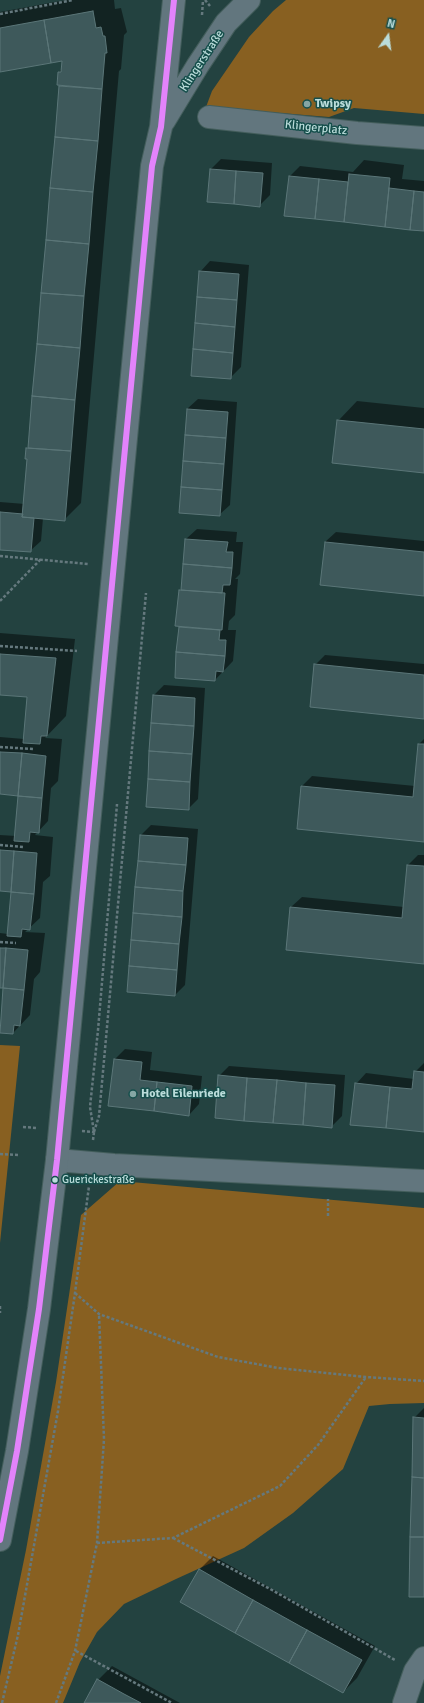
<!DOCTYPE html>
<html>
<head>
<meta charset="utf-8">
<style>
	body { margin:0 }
	#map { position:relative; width:424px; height:1703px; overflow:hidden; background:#234240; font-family:Signika,sans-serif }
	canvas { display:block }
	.north { position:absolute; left:368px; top:16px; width:40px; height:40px; -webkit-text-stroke:3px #164f4c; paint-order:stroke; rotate:14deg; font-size:11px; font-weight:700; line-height:16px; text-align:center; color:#badcda }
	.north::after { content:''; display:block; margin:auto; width:14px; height:18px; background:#badcda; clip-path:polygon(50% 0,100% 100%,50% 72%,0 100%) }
</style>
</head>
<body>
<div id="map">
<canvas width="424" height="1703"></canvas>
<div class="north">N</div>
</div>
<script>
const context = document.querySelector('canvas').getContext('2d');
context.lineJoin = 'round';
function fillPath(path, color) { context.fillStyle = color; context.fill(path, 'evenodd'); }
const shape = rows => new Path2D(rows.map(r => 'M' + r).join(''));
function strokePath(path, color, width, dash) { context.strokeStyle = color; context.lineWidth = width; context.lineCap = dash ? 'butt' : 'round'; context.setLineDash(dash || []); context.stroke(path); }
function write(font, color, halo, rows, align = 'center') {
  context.font = font + ' Signika,sans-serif'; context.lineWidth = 3; context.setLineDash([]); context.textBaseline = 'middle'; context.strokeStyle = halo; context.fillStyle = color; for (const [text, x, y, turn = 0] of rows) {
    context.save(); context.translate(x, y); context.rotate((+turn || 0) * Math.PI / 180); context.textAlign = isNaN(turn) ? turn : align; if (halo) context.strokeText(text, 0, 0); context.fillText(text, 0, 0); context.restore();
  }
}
fillPath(shape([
	[286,0,424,0,424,114,354,108,329,117,206,107,212,91,249,37,273,11],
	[0,1045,20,1046,0,1243],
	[120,1181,424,1208,424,1403,390,1404,369,1406,343,1469,293,1513,244,1548,176,1579,124,1604,97,1632,80,1662,63,1703,0,1703,0,1676,26,1550,56,1382,81,1215]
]), '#886021');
fillPath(shape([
	[66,0,114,0,115,9,121,8,127,32,124,35,121,69,119,71,81,503,64,520,43,518,41,541,30,551,0,549,0,502,25,504,28,458,27,448,29,446,62,85,59,72,62,69,63,60,0,71,0,12],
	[221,159,272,163,270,195,259,206,211,169],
	[364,160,404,165,402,179,424,181,424,230,285,215,290,176,300,166,353,172],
	[210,261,249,265,241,367,230,378,200,272],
	[198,399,237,402,230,505,219,515,187,409],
	[357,401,424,408,424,472,338,421],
	[197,529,237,532,236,542,243,542,240,574,235,579,238,579,235,615,229,621,228,630,236,630,233,661,215,680,180,627,181,626,180,590,182,588,186,539],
	[336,532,424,541,424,595,325,542],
	[0,633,75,639,66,716,45,738,62,739,58,781,51,788,48,821,35,835,53,837,50,876,43,882,40,918,25,932,45,933,40,972,34,979,30,1015,13,1033,0,1032,5,987,0,987,0,933,8,934,12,891,0,890,0,835,16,836,19,796,0,793,0,737,24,739,28,697,0,694],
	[325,655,424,664,424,718,315,665],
	[164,685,205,688,198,799,188,809,154,695],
	[424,739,424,841,298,828,302,786,312,776,415,786,419,744],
	[151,825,198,829,185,985,175,995,141,835],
	[418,855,424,855,424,963,291,907,302,897,404,907,408,865],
	[125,1049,152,1052,150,1070,202,1076,199,1104,189,1115,109,1105,115,1059],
	[424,1063,424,1131,356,1084,366,1073,414,1079,415,1072],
	[229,1066,345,1075,342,1116,331,1127,219,1076],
	[424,1408,424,1596,414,1418],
	[213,1556,375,1646,357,1678,343,1692,199,1570],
	[112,1666,180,1703,85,1703,98,1680]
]), '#0007');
const building = shape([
	[93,11,96,28,101,27,103,36,105,36,107,53,105,53,102,89,57,85,58,72,61,72,62,61,51,63,44,20,93,11],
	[44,20,51,63,0,72,0,28,44,20],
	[59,86,102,89,98,141,55,137,59,86],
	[55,137,98,141,93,192,50,188,55,137],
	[210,169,236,171,234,204,207,202,210,169],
	[236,171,263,173,260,207,234,204,236,171],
	[349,174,390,178,385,227,344,222,349,174],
	[289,176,319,179,315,219,284,216,289,176],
	[319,179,348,182,344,222,315,219,319,179],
	[50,188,93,192,89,244,46,240,50,188],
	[389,188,414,191,410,230,385,227,389,188],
	[414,191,424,192,424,231,410,230,414,191],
	[46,240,89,244,84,296,41,293,46,240],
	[199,271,239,274,237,300,197,297,199,271],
	[41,293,84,296,80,348,37,344,41,293],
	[197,297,237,300,235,327,195,323,197,297],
	[195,323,235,327,233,353,193,349,195,323],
	[37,344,80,348,75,400,32,396,37,344],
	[193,349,233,353,231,379,191,376,193,349],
	[32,396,75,400,71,451,28,448,32,396],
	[187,409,228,412,226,438,185,435,187,409],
	[337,420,424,429,424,473,332,463,337,420],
	[185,435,226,438,224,464,183,461,185,435],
	[26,448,71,451,65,521,22,517,27,459,25,459,26,448],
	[183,461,224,464,222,490,181,487,183,461],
	[181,487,222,490,220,516,179,513,181,487],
	[0,512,23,514,22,517,34,518,31,552,0,550,0,512],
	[185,539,228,542,226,552,233,552,232,568,183,564,185,539],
	[325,542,424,552,424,596,320,585,325,542],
	[183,564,232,568,230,585,223,585,222,593,181,590,183,564],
	[179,590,225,593,222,630,175,626,179,590],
	[179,627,220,630,219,640,226,640,225,656,176,652,179,627],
	[176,652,225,656,223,672,216,671,215,681,175,678,176,652],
	[0,654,56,658,47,736,41,736,40,744,23,743,27,697,0,695,0,654],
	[314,664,424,675,424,719,310,707,314,664],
	[153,695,195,698,194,726,151,723,153,695],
	[151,723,194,726,192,754,149,751,151,723],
	[418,744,424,744,424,842,297,829,301,786,413,797,418,744],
	[149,751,192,754,190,782,148,779,149,751],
	[0,752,22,753,18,796,0,794,0,752],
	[22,753,46,756,42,798,18,796,22,753],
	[148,779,190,782,189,810,146,807,148,779],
	[18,796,42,798,39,833,30,832,29,842,14,841,18,796],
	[140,835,188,838,186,865,138,861,140,835],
	[0,850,14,851,11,892,0,891,0,850],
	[14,851,37,853,34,894,11,892,14,851],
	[138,861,186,865,183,891,135,887,138,861],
	[407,865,424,866,424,964,286,950,290,907,402,918,407,865],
	[135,887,183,891,182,917,133,913,135,887],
	[11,892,34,894,30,930,22,929,21,937,7,936,11,892],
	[133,913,182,917,179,944,131,940,133,913],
	[131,940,179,944,177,970,129,966,131,940],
	[0,948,6,948,3,988,0,988,0,948],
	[6,948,28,950,24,990,3,988,6,948],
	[129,966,177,970,175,996,127,992,129,966],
	[3,988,24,990,20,1026,14,1025,13,1034,0,1033,3,988],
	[114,1059,142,1062,140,1080,157,1082,154,1111,108,1106,114,1059],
	[414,1071,424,1072,424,1132,386,1128,390,1087,412,1089,414,1071],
	[218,1075,247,1078,244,1121,215,1118,218,1075],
	[247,1078,277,1080,273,1123,244,1121,247,1078],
	[277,1080,306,1083,303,1125,273,1123,277,1080],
	[157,1082,192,1086,189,1116,154,1111,157,1082],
	[306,1083,335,1085,332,1128,303,1125,306,1083],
	[355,1083,390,1087,386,1128,350,1125,355,1083],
	[413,1417,424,1418,424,1478,412,1477,413,1417],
	[412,1477,424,1478,424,1537,410,1537,412,1477],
	[410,1537,424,1537,424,1597,409,1597,410,1537],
	[199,1569,253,1600,235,1633,180,1602,199,1569],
	[253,1600,307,1630,289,1663,235,1633,253,1600],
	[307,1630,362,1660,343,1693,289,1663,307,1630],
	[97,1679,124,1694,141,1703,84,1703,97,1679]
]);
fillPath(building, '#3e595b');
strokePath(building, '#5b7678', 1);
const minor = shape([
	[209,117,357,133,424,138],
	[57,1160,114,1165,424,1181],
	[404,1703,415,1671,424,1658]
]);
const tertiary = shape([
	[164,121,198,65,226,23,249,0],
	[0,1540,17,1451,39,1309,57,1160,152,166,161,127,174,0]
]);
strokePath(minor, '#445e5c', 24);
strokePath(tertiary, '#445e5c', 24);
strokePath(shape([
	[205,0,210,6],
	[0,14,73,0],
	[202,15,203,0],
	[0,556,88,564],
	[0,601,41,559],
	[0,646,77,651],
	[0,747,33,749],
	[0,845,23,847],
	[0,942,16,943],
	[23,1127,37,1128],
	[82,1131,94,1132],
	[94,1132,99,1116,146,593],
	[93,1140,94,1132,90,1107,98,1030,117,804],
	[0,1154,20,1155],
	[328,1216,328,1199],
	[75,1293,99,1314,218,1357,278,1368,366,1377,424,1381],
	[0,1306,0,1313],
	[173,1538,272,1590,395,1660],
	[97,1543,173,1538,280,1486,318,1445,366,1377],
	[76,1651,172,1703],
	[2,1703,18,1635,58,1411,75,1293,89,1186],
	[56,1703,75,1651,97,1543,104,1439,99,1314]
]), '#65797e', 2.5, [3, 2]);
strokePath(minor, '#62767e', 22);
strokePath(tertiary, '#62767e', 22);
strokePath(shape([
	[0,1540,17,1451,39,1309,57,1160,152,166,161,127,174,0]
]), '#e383fb', 6);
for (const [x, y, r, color] of [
	[307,104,4,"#85a6a4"],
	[133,1094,4,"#85a6a4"],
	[55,1180,3.5,"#badcda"]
]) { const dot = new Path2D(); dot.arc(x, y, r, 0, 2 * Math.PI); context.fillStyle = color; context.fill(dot); strokePath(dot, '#164f4c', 1.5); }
write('11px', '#badcda', '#164f4c', [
	["Guerickestraße",62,1180]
], 'left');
write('12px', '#badcda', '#164f4c', [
	["Klingerstraße",202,61,-57],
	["Klingerplatz",316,128,6]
]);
write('bold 12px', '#badcda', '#164f4c', [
	["Twipsy",315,104],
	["Hotel Eilenriede",141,1094]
], 'left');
</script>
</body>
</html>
